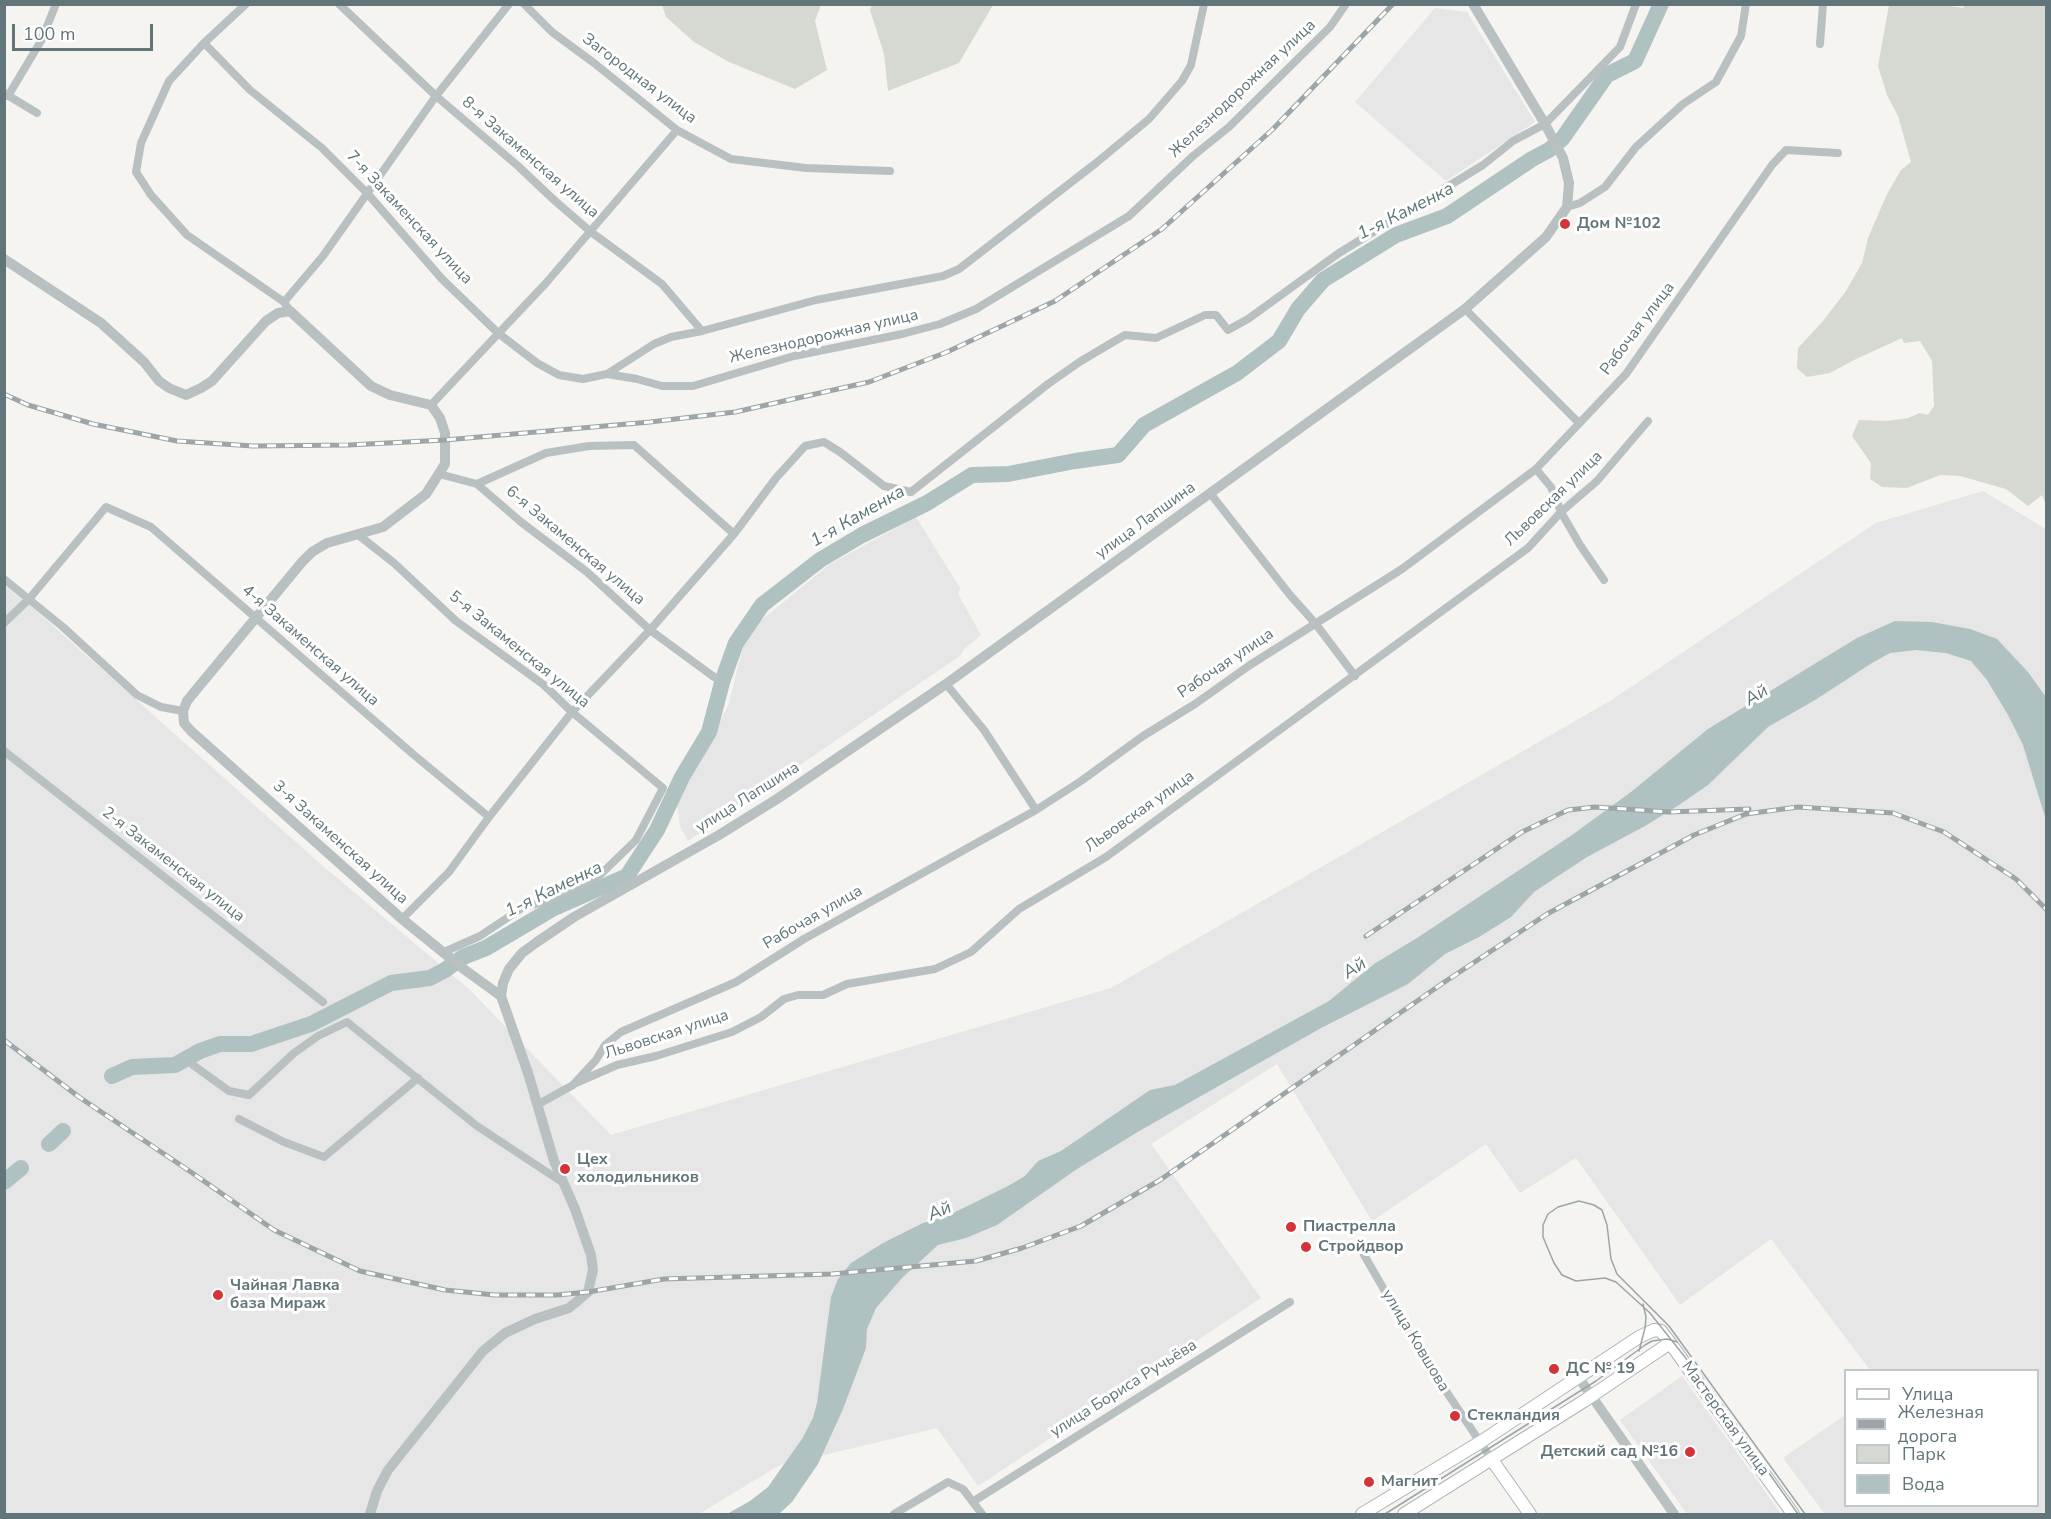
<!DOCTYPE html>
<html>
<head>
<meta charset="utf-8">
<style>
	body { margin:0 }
	#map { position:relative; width:2051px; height:1519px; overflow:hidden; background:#f5f4f1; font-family:"Nunito Sans",sans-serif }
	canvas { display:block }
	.frame { position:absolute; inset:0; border:6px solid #62767a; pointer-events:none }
	.legend { position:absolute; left:1844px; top:1369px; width:195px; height:138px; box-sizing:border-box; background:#fff; border:2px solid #c0c8ca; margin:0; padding:8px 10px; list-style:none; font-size:18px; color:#62767a }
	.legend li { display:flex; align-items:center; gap:12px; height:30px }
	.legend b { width:30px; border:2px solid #c0c8ca }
	.scale { position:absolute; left:12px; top:24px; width:141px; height:27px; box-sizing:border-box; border:3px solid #62767a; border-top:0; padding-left:8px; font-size:18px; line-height:21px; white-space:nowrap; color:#62767a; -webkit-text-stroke:4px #fff; paint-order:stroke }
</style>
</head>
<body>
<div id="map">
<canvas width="2051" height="1519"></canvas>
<div class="frame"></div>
<ul class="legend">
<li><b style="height:8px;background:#fff"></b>Улица</li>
<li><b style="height:8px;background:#9ca5a7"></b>Железная дорога</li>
<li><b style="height:16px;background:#d6d9d1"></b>Парк</li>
<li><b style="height:16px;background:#b0c1c1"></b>Вода</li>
</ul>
<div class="scale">100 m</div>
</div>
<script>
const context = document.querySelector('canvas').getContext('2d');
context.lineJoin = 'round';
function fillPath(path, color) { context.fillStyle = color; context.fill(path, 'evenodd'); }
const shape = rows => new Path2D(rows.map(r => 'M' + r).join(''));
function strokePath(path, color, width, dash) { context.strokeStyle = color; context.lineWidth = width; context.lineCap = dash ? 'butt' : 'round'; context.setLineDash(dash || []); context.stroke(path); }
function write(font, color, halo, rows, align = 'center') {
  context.font = font + ' "Nunito Sans",sans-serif'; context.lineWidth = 6; context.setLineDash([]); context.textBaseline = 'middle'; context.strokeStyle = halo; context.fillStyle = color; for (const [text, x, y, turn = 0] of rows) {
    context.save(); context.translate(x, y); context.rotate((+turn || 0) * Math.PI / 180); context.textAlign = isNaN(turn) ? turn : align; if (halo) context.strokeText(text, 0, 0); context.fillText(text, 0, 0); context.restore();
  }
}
fillPath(shape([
	[1435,8,1467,12,1535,122,1446,181,1355,102],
	[1983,491,2046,529,2046,1514,1825,1514,1783,1458,1845,1415,1846,1506,2038,1506,2038,1370,1870,1370,1771,1239,1680,1305,1576,1158,1520,1193,1486,1144,1372,1221,1277,1064,1151,1144,1261,1298,978,1486,937,1428,778,1466,699,1514,5,1514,4,585,33,608,324,867,469,989,611,1135,1111,988,1610,701,1876,523],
	[916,517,960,588,958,594,981,635,964,649,960,656,688,841,680,826,676,797,728,706,747,632,830,564],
	[1682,1376,1781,1514,1687,1514,1620,1420]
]), '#e5e6e5');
fillPath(shape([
	[872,4,993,4,993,5,959,63,888,91,884,54,870,10],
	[1965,4,2046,5,2046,506,2042,495,2028,506,2006,489,1960,476,1940,475,1907,488,1882,487,1870,479,1871,463,1852,436,1859,420,1887,421,1908,418,1920,413,1928,415,1934,406,1932,361,1920,341,1904,343,1902,338,1854,360,1830,373,1807,377,1797,368,1798,348,1823,321,1846,291,1862,263,1868,238,1887,194,1901,170,1911,162,1898,116,1887,95,1878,66,1889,5,1944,5,1963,8],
	[662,5,821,5,815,21,827,70,795,89,729,62,694,42,666,17]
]), '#d6d9d1');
fillPath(shape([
	[1895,621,1932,622,1970,629,1997,639,2028,672,2046,697,2046,820,2023,745,2008,715,1987,680,1971,661,1946,653,1916,650,1890,653,1872,663,1815,700,1768,727,1708,785,1679,805,1645,826,1587,857,1534,892,1511,917,1479,937,1445,954,1408,984,1321,1028,1141,1130,1077,1169,997,1225,966,1238,938,1245,902,1278,876,1308,867,1329,866,1348,843,1409,818,1464,792,1502,779,1514,727,1514,750,1501,768,1487,802,1439,813,1418,817,1403,831,1297,838,1279,851,1263,883,1243,923,1223,945,1217,1008,1186,1025,1176,1038,1161,1061,1151,1150,1090,1175,1085,1329,1001,1374,964,1417,938,1572,835,1631,792,1708,729,1857,638]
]), '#b0c1c1');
strokePath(shape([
	[112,1076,132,1067,175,1065,200,1051,220,1044,251,1044,311,1024,391,983,430,978,445,970,463,957,486,948,552,909,627,876,657,830,682,777,709,732,723,679,736,643,762,605,820,560,862,535,927,503,972,475,1008,474,1075,461,1118,455,1144,425,1237,373,1279,341,1298,309,1323,280,1396,235,1447,216,1532,159,1549,150,1562,139,1607,75,1635,61,1661,4],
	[49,1144,63,1131],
	[4,1182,21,1168]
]), '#b0c1c1', 16);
const secondary = shape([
	[1492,1460,1530,1514],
	[1362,1514,1479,1443,1639,1337,1654,1330,1661,1331,1673,1347,1793,1514],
	[1404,1514,1584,1401,1670,1343]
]);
strokePath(secondary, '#acb4b6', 14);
strokePath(shape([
	[246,4,204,43,169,81,141,143,136,172,151,195,187,235,284,302,290,311],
	[339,4,436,96,518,166,554,200,591,232,662,284,702,331],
	[524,4,552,32,594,63,677,130,731,159,806,168,890,171],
	[204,43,250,90,322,148,367,193,442,279,498,333,537,363,559,375,583,379,607,374,654,344,671,337,702,331,816,300,943,276,959,269,1096,163,1149,119,1182,81,1191,65,1204,4],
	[1820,44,1823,4],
	[4,93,37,113],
	[8,96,41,41,56,4],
	[1567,207,1580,203,1605,187,1636,147,1683,104,1716,82,1741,36,1746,4],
	[284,302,323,256,436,96,509,4],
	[1465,309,1579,423],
	[607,374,637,379,662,386,693,386,794,356,902,334,940,324,976,309,1129,216,1193,156,1229,127,1330,27,1346,4],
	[431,405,546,283,677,130],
	[1536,469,1551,487,1561,512,1580,545,1604,580],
	[439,474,477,484,521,522,587,572,650,630,714,677],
	[477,484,546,453,589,446,634,445,734,534],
	[1210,493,1290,595,1315,623,1355,676],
	[357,534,394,563,456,621,544,685,572,712,663,788,636,840,600,875,550,900,522,908,480,936,444,952],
	[4,579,63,627,137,695,161,707,183,711],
	[4,623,29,599,106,507,151,527,414,755,489,817],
	[946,684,984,730,1036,810],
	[4,751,323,1002],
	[402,919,449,872,489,817,572,712,650,630,734,534,776,478,805,446,824,442,840,452,884,486,911,492,1048,384,1081,361,1125,335,1156,338,1205,315,1216,315,1228,330,1248,319,1339,253,1483,165,1513,141,1545,124,1620,47,1636,4],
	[193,1065,229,1091,249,1095,294,1053,318,1036,347,1022,477,1126,562,1182],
	[576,1083,617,1065,656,1056,732,1032,761,1017,784,999,798,995,823,995,847,984,935,969,971,952,1019,909,1106,857,1528,548,1561,512,1597,481,1648,421],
	[537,1105,573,1085,596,1060,605,1045,621,1032,736,982,804,939,1036,810,1081,781,1143,736,1195,704,1250,665,1402,569,1536,469,1626,374,1772,165,1786,150,1838,153],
	[239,1119,284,1142,324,1157,418,1078],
	[1364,1255,1422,1355,1492,1460],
	[974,1501,1290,1302],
	[894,1514,948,1482,963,1489,982,1514]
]), '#b9c0c1', 8);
strokePath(shape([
	[4,259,101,323,144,362,159,381,169,388,186,395,201,388,212,381,266,321,278,313,290,311,371,386,390,395,431,405,440,418,445,433,445,464,426,494,383,527,327,543,312,552,302,562,196,690,187,701,183,711,184,723,191,731,402,919,465,970,501,996,528,1073,554,1161,575,1209,591,1255,593,1270,588,1292,569,1308,535,1319,505,1333,483,1351,388,1470,377,1491,370,1514],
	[501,996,503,983,509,969,522,953,537,942,574,917,719,835,777,799,946,684,1465,309,1546,237,1567,207,1569,183,1563,158,1545,124,1473,4],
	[1579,1378,1674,1514]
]), '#b9c0c1', 10);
strokePath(secondary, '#fff', 12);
strokePath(shape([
	[1639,1351,1645,1328,1646,1317,1643,1304],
	[1385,1514,1596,1381,1645,1345,1652,1341,1667,1339,1677,1342],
	[1798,1514,1700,1376,1650,1313,1616,1282,1605,1278,1576,1281,1562,1275,1554,1263,1543,1237,1543,1225,1548,1214,1558,1207,1579,1201,1594,1205,1602,1210,1607,1225,1611,1259,1617,1274,1669,1326,1805,1514]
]), '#9ca5a7', 1.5);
const rail = shape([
	[4,394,28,405,93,424,177,441,253,446,349,445,445,440,650,422,735,412,869,382,947,352,1055,301,1162,229,1272,130,1393,4],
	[1366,936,1522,832,1568,810,1595,807,1669,812,1749,809],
	[4,1040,79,1097,188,1170,274,1230,360,1271,445,1290,495,1295,557,1295,588,1292,664,1279,832,1274,976,1261,1022,1248,1081,1226,1160,1180,1443,983,1547,914,1694,835,1746,814,1798,807,1893,813,1944,832,2016,879,2046,909]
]);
strokePath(rail, '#9ca5a7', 5);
strokePath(rail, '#fff', 3, [9]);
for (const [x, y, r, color] of [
	[1565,224,6,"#d43338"],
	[565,1169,6,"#d43338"],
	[1291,1227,6,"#d43338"],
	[1306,1247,6,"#d43338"],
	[218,1295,6,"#d43338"],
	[1554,1369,6,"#d43338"],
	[1455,1416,6,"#d43338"],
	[1690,1452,6,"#d43338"],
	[1369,1482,6,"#d43338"]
]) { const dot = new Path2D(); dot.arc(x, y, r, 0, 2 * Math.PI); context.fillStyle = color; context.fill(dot); strokePath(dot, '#fff', 2); }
write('16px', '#62767a', '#fff', [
	["Загородная улица",639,79,37],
	["Железнодорожная улица",1243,89,-43],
	["8-я Закаменская улица",530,158,41],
	["7-я Закаменская улица",409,218,47],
	["Рабочая улица",1638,329,-53],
	["Железнодорожная улица",824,337,-13],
	["Львовская улица",1554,499,-44],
	["улица Лапшина",1146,521,-36],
	["6-я Закаменская улица",575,546,40],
	["4-я Закаменская улица",310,646,41],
	["5-я Закаменская улица",519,650,39],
	["Рабочая улица",1226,664,-34],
	["улица Лапшина",748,798,-32],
	["Львовская улица",1140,812,-35],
	["3-я Закаменская улица",340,843,42],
	["2-я Закаменская улица",173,865,38],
	["Рабочая улица",813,918,-30],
	["Львовская улица",667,1035,-18],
	["улица Ковшова",1415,1341,59],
	["улица Бориса Ручьёва",1124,1389,-32],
	["Мастерская улица",1725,1419,54]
]);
write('bold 16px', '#62767a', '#fff', [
	["Дом №102",1577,224],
	["Цех",577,1160],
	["холодильников",577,1178],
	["Пиастрелла",1303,1227],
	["Стройдвор",1318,1247],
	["Чайная Лавка",230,1286],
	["база Мираж",230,1304],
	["ДС № 19",1566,1369],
	["Стекландия",1467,1416],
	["Детский сад №16",1678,1452,"right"],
	["Магнит",1381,1482]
], 'left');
write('italic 18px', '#5d7676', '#fff', [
	["1-я Каменка",1406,212,-27],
	["1-я Каменка",858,517,-30],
	["Ай",1757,696,-31],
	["1-я Каменка",554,890,-26],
	["Ай",1355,969,-33],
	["Ай",940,1212,-22]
]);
</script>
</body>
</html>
